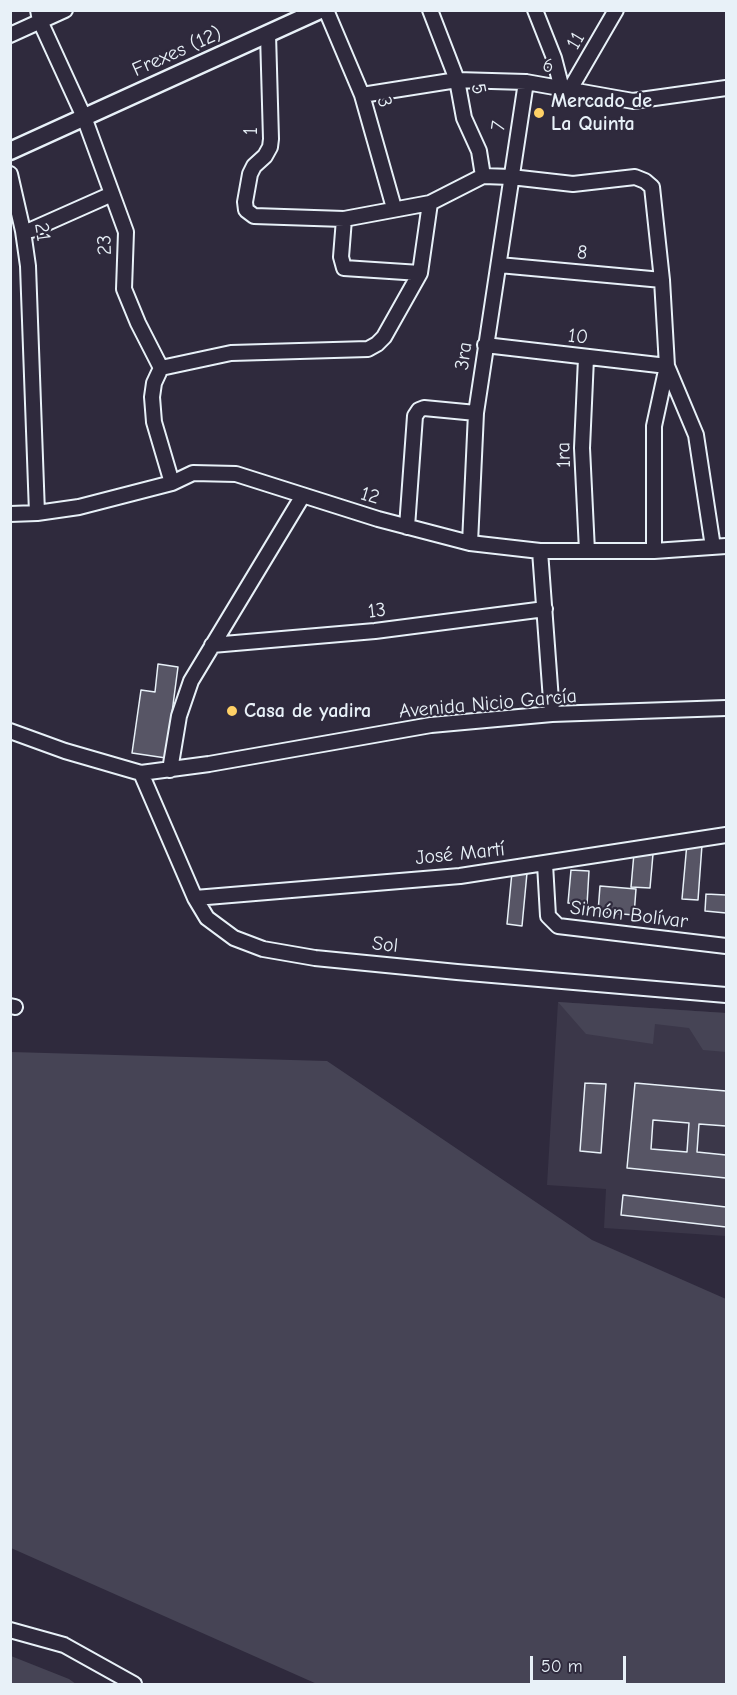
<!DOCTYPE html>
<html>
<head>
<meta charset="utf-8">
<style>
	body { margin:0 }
	#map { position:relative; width:737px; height:1695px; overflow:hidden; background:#2f2a3d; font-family:"Comic Neue",sans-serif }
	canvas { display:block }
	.frame { position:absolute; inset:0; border:12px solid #e8f1f8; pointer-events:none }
	.scale { position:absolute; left:530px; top:1656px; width:96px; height:27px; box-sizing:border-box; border:3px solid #e8f1f8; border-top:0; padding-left:8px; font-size:18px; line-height:21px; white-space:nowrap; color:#e8f1f8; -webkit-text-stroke:4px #2f2a3d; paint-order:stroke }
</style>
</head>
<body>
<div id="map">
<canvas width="737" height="1695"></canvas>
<div class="frame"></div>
<div class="scale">50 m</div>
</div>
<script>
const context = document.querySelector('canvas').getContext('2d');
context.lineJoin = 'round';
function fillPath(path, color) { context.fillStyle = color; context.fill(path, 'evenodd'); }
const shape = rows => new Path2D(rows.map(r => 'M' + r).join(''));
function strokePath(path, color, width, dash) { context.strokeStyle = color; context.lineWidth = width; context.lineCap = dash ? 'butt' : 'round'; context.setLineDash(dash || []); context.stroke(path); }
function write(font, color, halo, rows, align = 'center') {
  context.font = font + ' "Comic Neue",sans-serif'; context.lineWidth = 4.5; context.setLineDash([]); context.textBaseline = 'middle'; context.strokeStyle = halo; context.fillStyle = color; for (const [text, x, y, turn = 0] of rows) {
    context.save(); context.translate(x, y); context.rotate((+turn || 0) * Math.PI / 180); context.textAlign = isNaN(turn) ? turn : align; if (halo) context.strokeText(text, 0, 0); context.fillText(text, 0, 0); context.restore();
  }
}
fillPath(shape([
	[558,1002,726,1013,726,1236,604,1228,606,1189,547,1185]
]), '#3b3749');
fillPath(shape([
	[558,1002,726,1013,726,1052,703,1050,689,1028,655,1024,653,1044,586,1034],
	[11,1052,327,1061,592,1240,726,1299,726,1684,317,1684,11,1548],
	[11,1656,69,1679,76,1684,11,1684]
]), '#464455');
const building = shape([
	[158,664,178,667,166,758,132,753,141,690,155,692,158,664],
	[687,843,702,845,698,900,682,899,687,843],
	[634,853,653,854,650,888,631,887,634,853],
	[571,870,589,871,587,905,568,903,571,870],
	[512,872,527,873,522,926,507,924,512,872],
	[600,886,636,889,634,915,598,912,600,886],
	[706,894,726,895,726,913,705,911,706,894],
	[585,1083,606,1084,601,1153,580,1151,585,1083],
	[635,1083,726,1091,726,1126,699,1124,697,1152,726,1155,726,1178,627,1168,635,1083],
	[653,1120,689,1123,687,1152,651,1149,653,1120],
	[623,1195,726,1207,726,1227,621,1215,623,1195]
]);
fillPath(building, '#575565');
strokePath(building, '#e8f1f8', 1.5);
const minor = shape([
	[38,10,40,21,84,117,126,232,124,289,138,323,161,368],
	[326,10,362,95,394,208],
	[430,10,457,80,464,118,479,151,483,176],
	[535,10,554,58,562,89],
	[268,34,271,139,270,147,265,156,254,166,250,174,245,202,246,210,254,216,344,219,430,203,483,176,511,177,573,184,635,177,645,181,652,187,662,280,667,366,654,426,654,551],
	[10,35,65,10],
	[569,91,616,10],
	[362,95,457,80,526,82,633,101,726,88],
	[10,174,23,231,28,266,37,513],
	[344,219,341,257,344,268,420,273],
	[23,231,31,230,112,194],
	[499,265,662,280],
	[485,345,667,366],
	[586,358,582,448,587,551],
	[667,366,696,435,713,547],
	[161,368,231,353,368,349,377,344,384,337,420,273,430,203],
	[161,368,154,383,152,397,154,422,172,483],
	[10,514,37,513,79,507,172,483,193,473,236,474,378,519,470,543,540,551,654,551,726,546],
	[407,527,415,416,419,410,424,408,476,413],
	[470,543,476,413,526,82],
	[540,551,552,714],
	[212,645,375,631,545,609],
	[10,731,65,751,141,773,209,764,431,725,552,714,726,708],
	[170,770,179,716,191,681,302,497],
	[141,773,195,898,207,918,234,938,263,949,315,958,457,972,726,995],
	[545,864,548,916,558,926,726,946],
	[195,898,460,876,726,835],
	[10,1006,15,1007],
	[10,1630,64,1645,134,1684]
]);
const major = shape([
	[10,151,320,10]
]);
strokePath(minor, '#e8f1f8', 18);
strokePath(major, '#e8f1f8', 21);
strokePath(minor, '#2f2a3d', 14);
strokePath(major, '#2f2a3d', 16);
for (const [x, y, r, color] of [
	[539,113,6,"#ffd166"],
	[232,711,6,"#ffd166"]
]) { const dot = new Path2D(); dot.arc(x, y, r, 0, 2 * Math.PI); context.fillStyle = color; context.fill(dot); strokePath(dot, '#2f2a3d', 2); }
write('20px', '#e8f1f8', '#2f2a3d', [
	["11",576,41,-60],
	["Frexes (12)",177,52,-24],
	["6",548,66,10],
	["5",478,89,79],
	["3",384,102,74],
	["7",499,126,-81],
	["1",251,131,-90],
	["21",42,232,81],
	["23",105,245,-92],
	["8",582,253,5],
	["10",578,337,7],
	["3ra",464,356,-82],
	["1ra",564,455,-91],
	["12",370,496,16],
	["13",377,611,-7],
	["Avenida Nicio García",488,704,-5],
	["José Martí",460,854,-6],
	["Simón Bolívar",629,915,7],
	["Sol",385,945,6]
]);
write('bold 20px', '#e8f1f8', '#2f2a3d', [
	["Mercado de",551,101],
	["La Quinta",551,124],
	["Casa de yadira",244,711]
], 'left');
</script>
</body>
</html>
